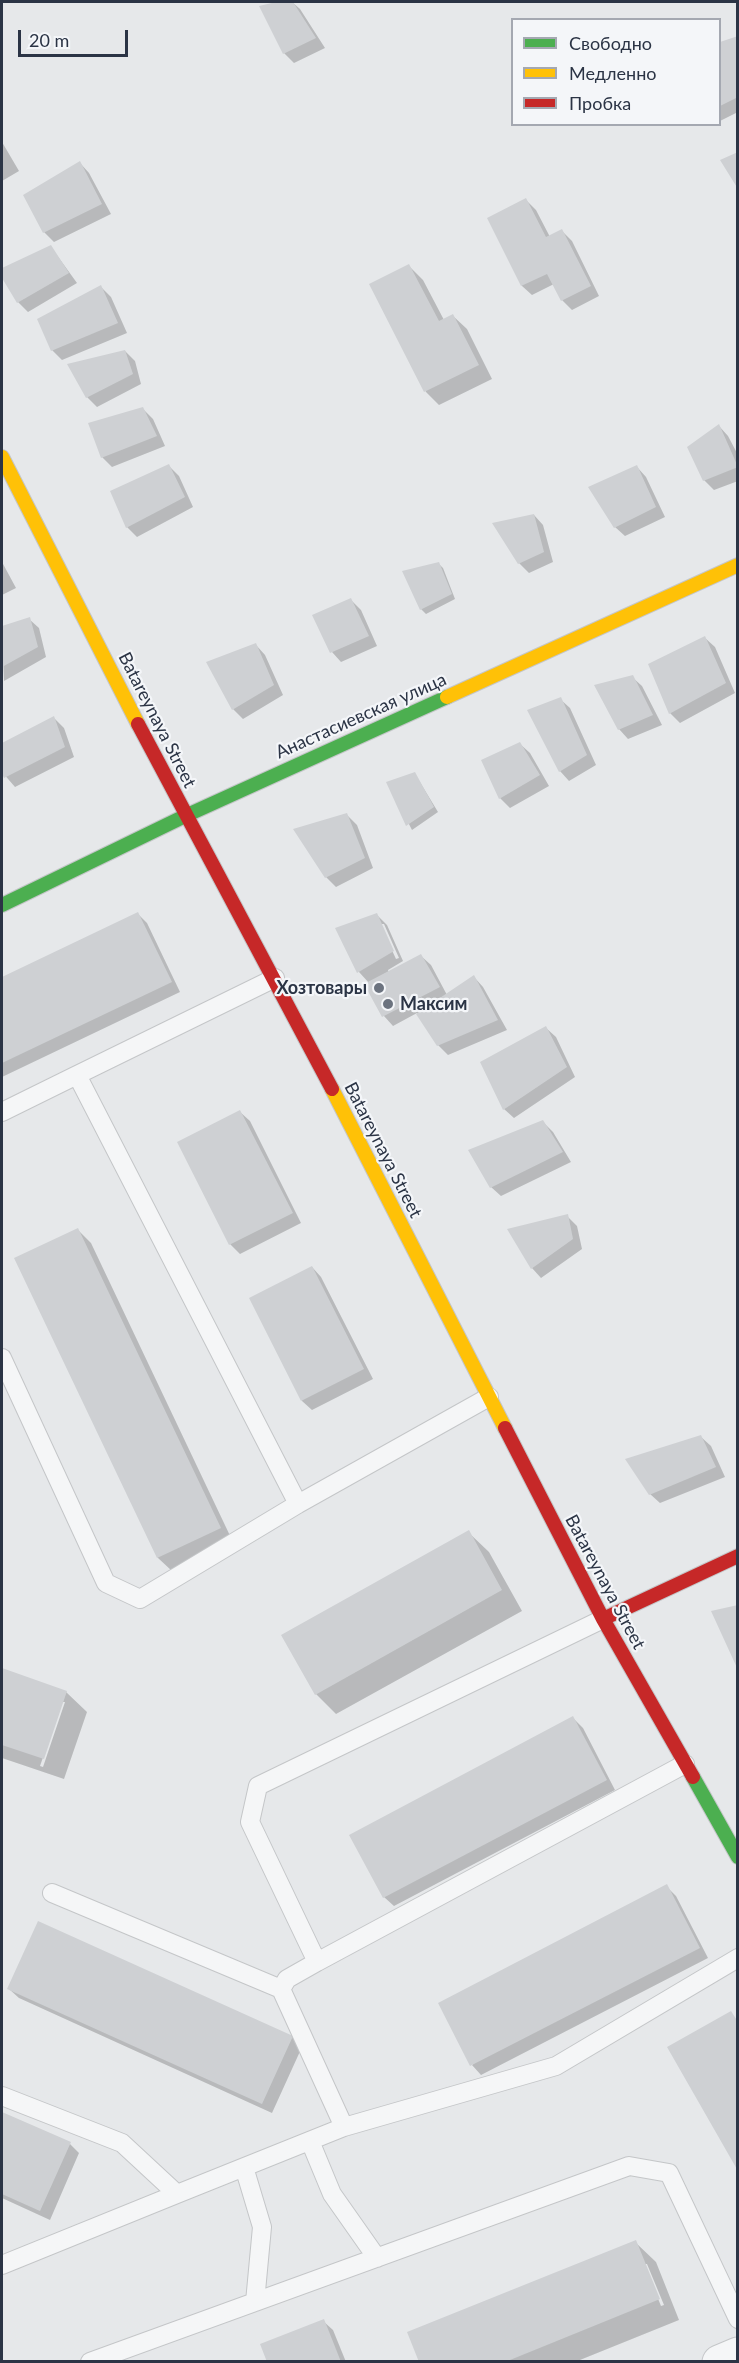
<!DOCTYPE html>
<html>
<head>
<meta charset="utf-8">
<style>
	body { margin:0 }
	#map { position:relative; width:739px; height:2363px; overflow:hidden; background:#e6e8ea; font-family:Lato,sans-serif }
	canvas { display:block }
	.frame { position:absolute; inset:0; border:3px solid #2b3445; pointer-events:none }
	.legend { position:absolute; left:511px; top:18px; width:210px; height:108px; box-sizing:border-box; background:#f4f6f9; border:2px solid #a4a8b1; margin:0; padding:8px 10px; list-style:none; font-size:18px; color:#2b3445 }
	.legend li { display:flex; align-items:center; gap:12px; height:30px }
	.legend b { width:30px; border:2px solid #a4a8b1 }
	.scale { position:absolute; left:18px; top:30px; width:110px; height:27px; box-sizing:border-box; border:3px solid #2b3445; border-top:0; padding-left:8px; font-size:18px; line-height:21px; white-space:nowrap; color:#2b3445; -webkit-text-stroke:4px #f4f6f9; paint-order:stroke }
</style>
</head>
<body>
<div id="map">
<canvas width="739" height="2363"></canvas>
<div class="frame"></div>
<ul class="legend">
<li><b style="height:8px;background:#4caf50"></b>Свободно</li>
<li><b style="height:8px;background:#ffc107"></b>Медленно</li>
<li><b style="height:8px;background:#c62828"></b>Пробка</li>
</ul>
<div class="scale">20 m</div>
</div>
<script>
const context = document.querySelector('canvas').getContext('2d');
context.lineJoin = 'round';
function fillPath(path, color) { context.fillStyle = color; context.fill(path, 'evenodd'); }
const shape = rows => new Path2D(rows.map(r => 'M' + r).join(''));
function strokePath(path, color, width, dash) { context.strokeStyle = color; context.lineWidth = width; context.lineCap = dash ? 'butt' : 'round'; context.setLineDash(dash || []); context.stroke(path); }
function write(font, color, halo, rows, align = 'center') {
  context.font = font + ' Lato,sans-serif'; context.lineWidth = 4.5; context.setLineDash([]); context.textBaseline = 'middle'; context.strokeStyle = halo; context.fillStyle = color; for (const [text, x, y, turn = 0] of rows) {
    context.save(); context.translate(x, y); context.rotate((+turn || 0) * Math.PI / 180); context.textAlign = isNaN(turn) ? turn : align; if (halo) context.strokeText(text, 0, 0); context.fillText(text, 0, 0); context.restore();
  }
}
fillPath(shape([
	[282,2,292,2,300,9,325,48,294,63,284,53,261,7],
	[738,38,738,112,720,121,720,44],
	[2,142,19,171,2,181],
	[80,163,89,173,111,214,54,242,44,232],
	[526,200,536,210,550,237,562,231,572,241,599,296,572,310,562,300,554,284,532,295,522,286,489,219],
	[51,247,77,283,28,312,18,302,2,275,2,269],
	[409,266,423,280,444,320,453,316,467,329,492,379,439,405,426,392,371,285],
	[101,287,111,297,127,333,62,360,52,350],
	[125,351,135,361,141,384,97,407,87,397],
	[143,409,153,419,165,446,112,467,102,457],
	[719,426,728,436,738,455,738,481,714,490,704,480],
	[169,466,179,476,193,507,137,537,127,527,112,492],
	[637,467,646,477,665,517,625,536,615,527],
	[534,515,543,525,553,562,529,573,519,563],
	[2,562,16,588,2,595],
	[438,563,443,568,455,599,426,614,421,609],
	[351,600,361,610,377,646,341,662,332,652],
	[29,619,39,628,46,657,4,681,2,628],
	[705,638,715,647,735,693,680,723,670,713],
	[256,645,265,655,283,695,243,719,233,709],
	[632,677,642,686,662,725,628,739,619,729],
	[560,699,570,708,596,765,569,781,560,771],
	[54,718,64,728,74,757,15,787,2,772,2,745],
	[520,744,530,753,549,786,510,808,500,798],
	[415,774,438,812,412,830,388,783],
	[347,815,357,825,373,868,336,887,326,877],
	[138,914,147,923,180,992,2,1077,2,979],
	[377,915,387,925,403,961,388,970,389,973,421,956,431,965,447,995,474,977,483,987,507,1030,448,1055,438,1045,417,1013,393,1026,384,1016,366,985,369,983,359,972,338,929],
	[380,924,384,924,399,958,396,959],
	[546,1028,556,1037,575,1077,514,1118,504,1109],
	[240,1112,250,1121,301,1223,240,1254,230,1244],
	[543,1122,553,1132,571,1162,501,1196,491,1187],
	[567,1216,577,1226,582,1249,541,1278,532,1268],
	[78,1230,91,1243,233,1542,172,1571,158,1558,16,1259],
	[312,1267,321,1277,373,1379,312,1410,302,1401],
	[701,1437,711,1446,725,1477,660,1503,650,1494],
	[468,1532,489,1552,522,1611,336,1714,316,1694],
	[2,1670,66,1692,87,1712,64,1779,2,1758],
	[62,1702,65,1702,43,1767,40,1766],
	[573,1718,583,1728,615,1790,394,1906,384,1897],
	[666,1886,676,1896,708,1958,481,2075,472,2065],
	[9,1989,292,2037,302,2047,272,2113,19,1998],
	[2,2113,70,2144,79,2153,50,2220,2,2198],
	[635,2242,656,2262,679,2320,575,2362,420,2362],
	[644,2264,647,2264,664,2305,661,2306],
	[323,2321,333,2330,346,2362,268,2362]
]), '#0003');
fillPath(shape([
	[276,2,293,2,316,38,283,54,259,6],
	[738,36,738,97,720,106,720,42],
	[738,152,738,189,720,160],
	[80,161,102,204,43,233,23,195],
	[526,198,546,237,562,229,591,286,561,301,547,274,521,286,487,218],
	[51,245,69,273,17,303,2,278,2,268],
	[409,264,439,321,453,314,479,365,424,392,369,284],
	[101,285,118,323,51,351,37,319],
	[125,350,133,374,86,398,67,364],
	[143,407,157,436,101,458,88,423],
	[719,424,738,467,703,481,687,447],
	[169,464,185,497,126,528,110,491],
	[637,465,656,507,614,528,588,487],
	[534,514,544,552,518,564,492,523],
	[439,562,452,594,420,610,402,571],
	[351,598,369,636,330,653,312,615],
	[30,617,38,647,2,667,2,626],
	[705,636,726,683,669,714,648,664],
	[256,643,274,685,232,710,206,662],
	[633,675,653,715,618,730,594,685],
	[561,697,587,755,559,772,527,710],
	[54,716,65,747,4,778,2,774,2,743],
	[520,742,540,775,499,799,481,760],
	[415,772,434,807,406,826,386,782],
	[347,813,365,858,325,878,293,829],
	[138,912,172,982,2,1063,2,977],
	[377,913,394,951,357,973,335,928],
	[421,954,440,987,382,1017,364,984],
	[474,975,498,1020,437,1046,416,1014],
	[546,1026,567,1067,503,1110,480,1062],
	[240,1110,293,1213,229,1245,177,1142],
	[543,1120,563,1152,490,1188,468,1150],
	[568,1214,573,1239,531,1269,507,1229],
	[78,1228,221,1528,157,1558,14,1258],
	[312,1266,364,1369,301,1401,249,1298],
	[701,1435,716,1467,649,1495,625,1459],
	[469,1530,502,1590,315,1695,281,1635],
	[738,1605,738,1670,711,1611],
	[2,1668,67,1691,44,1759,2,1745],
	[573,1716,607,1780,383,1898,349,1835],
	[667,1884,700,1948,470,2066,438,2003],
	[38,1921,293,2036,262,2104,7,1989],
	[731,2011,738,2022,738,2171,667,2047],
	[2,2112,71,2142,40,2211,2,2194],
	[636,2240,660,2299,505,2362,419,2362,407,2332],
	[324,2319,341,2362,267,2362,260,2344]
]), '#ced0d3');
const lane = shape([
	[275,978,77,1075,298,1504],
	[2,1112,77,1075],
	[2,1358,106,1583,140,1599,298,1504,489,1397],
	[603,1619,258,1786,250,1822,317,1962,287,1979,281,1989,344,2127,556,2066,738,1958],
	[52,1893,281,1989],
	[317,1962,685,1764],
	[2,2096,122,2143,177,2194,344,2127],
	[310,2141,332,2194,377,2258],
	[244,2167,262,2227,255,2302],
	[2,2265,177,2194],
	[90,2362,629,2166,669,2173,738,2319]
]);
const street = shape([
	[719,2362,738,2354]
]);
const fast = shape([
	[2,905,185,816,447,697],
	[693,1777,738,1857]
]);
const slow = shape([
	[2,457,138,724],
	[447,697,738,565],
	[332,1089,505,1428]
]);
const jam = shape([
	[138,724,332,1089],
	[505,1428,603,1619,693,1777],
	[603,1619,738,1556]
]);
strokePath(lane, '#c4c6c8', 20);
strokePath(street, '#c4c6c8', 35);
strokePath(fast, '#c4c6c8', 16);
strokePath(slow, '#c4c6c8', 16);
strokePath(jam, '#c4c6c8', 16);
strokePath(lane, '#f5f6f7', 18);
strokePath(street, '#f5f6f7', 33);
strokePath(fast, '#4caf50', 14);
strokePath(slow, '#ffc107', 14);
strokePath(jam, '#c62828', 14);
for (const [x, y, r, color] of [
	[379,988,6,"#6c737f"],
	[388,1004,6,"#6c737f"]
]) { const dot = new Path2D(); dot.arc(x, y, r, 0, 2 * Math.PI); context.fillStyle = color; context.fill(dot); strokePath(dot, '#f4f6f9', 2); }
write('18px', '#2b3445', '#f4f6f9', [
	["Анастасиевская улица",361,716,-24],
	["Batareynaya Street",157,720,63],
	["Batareynaya Street",383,1150,63],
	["Batareynaya Street",605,1582,62]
]);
write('bold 18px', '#2b3445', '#f4f6f9', [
	["Хозтовары",367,988],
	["Максим",400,1004,"left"]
], 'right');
</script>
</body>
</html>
